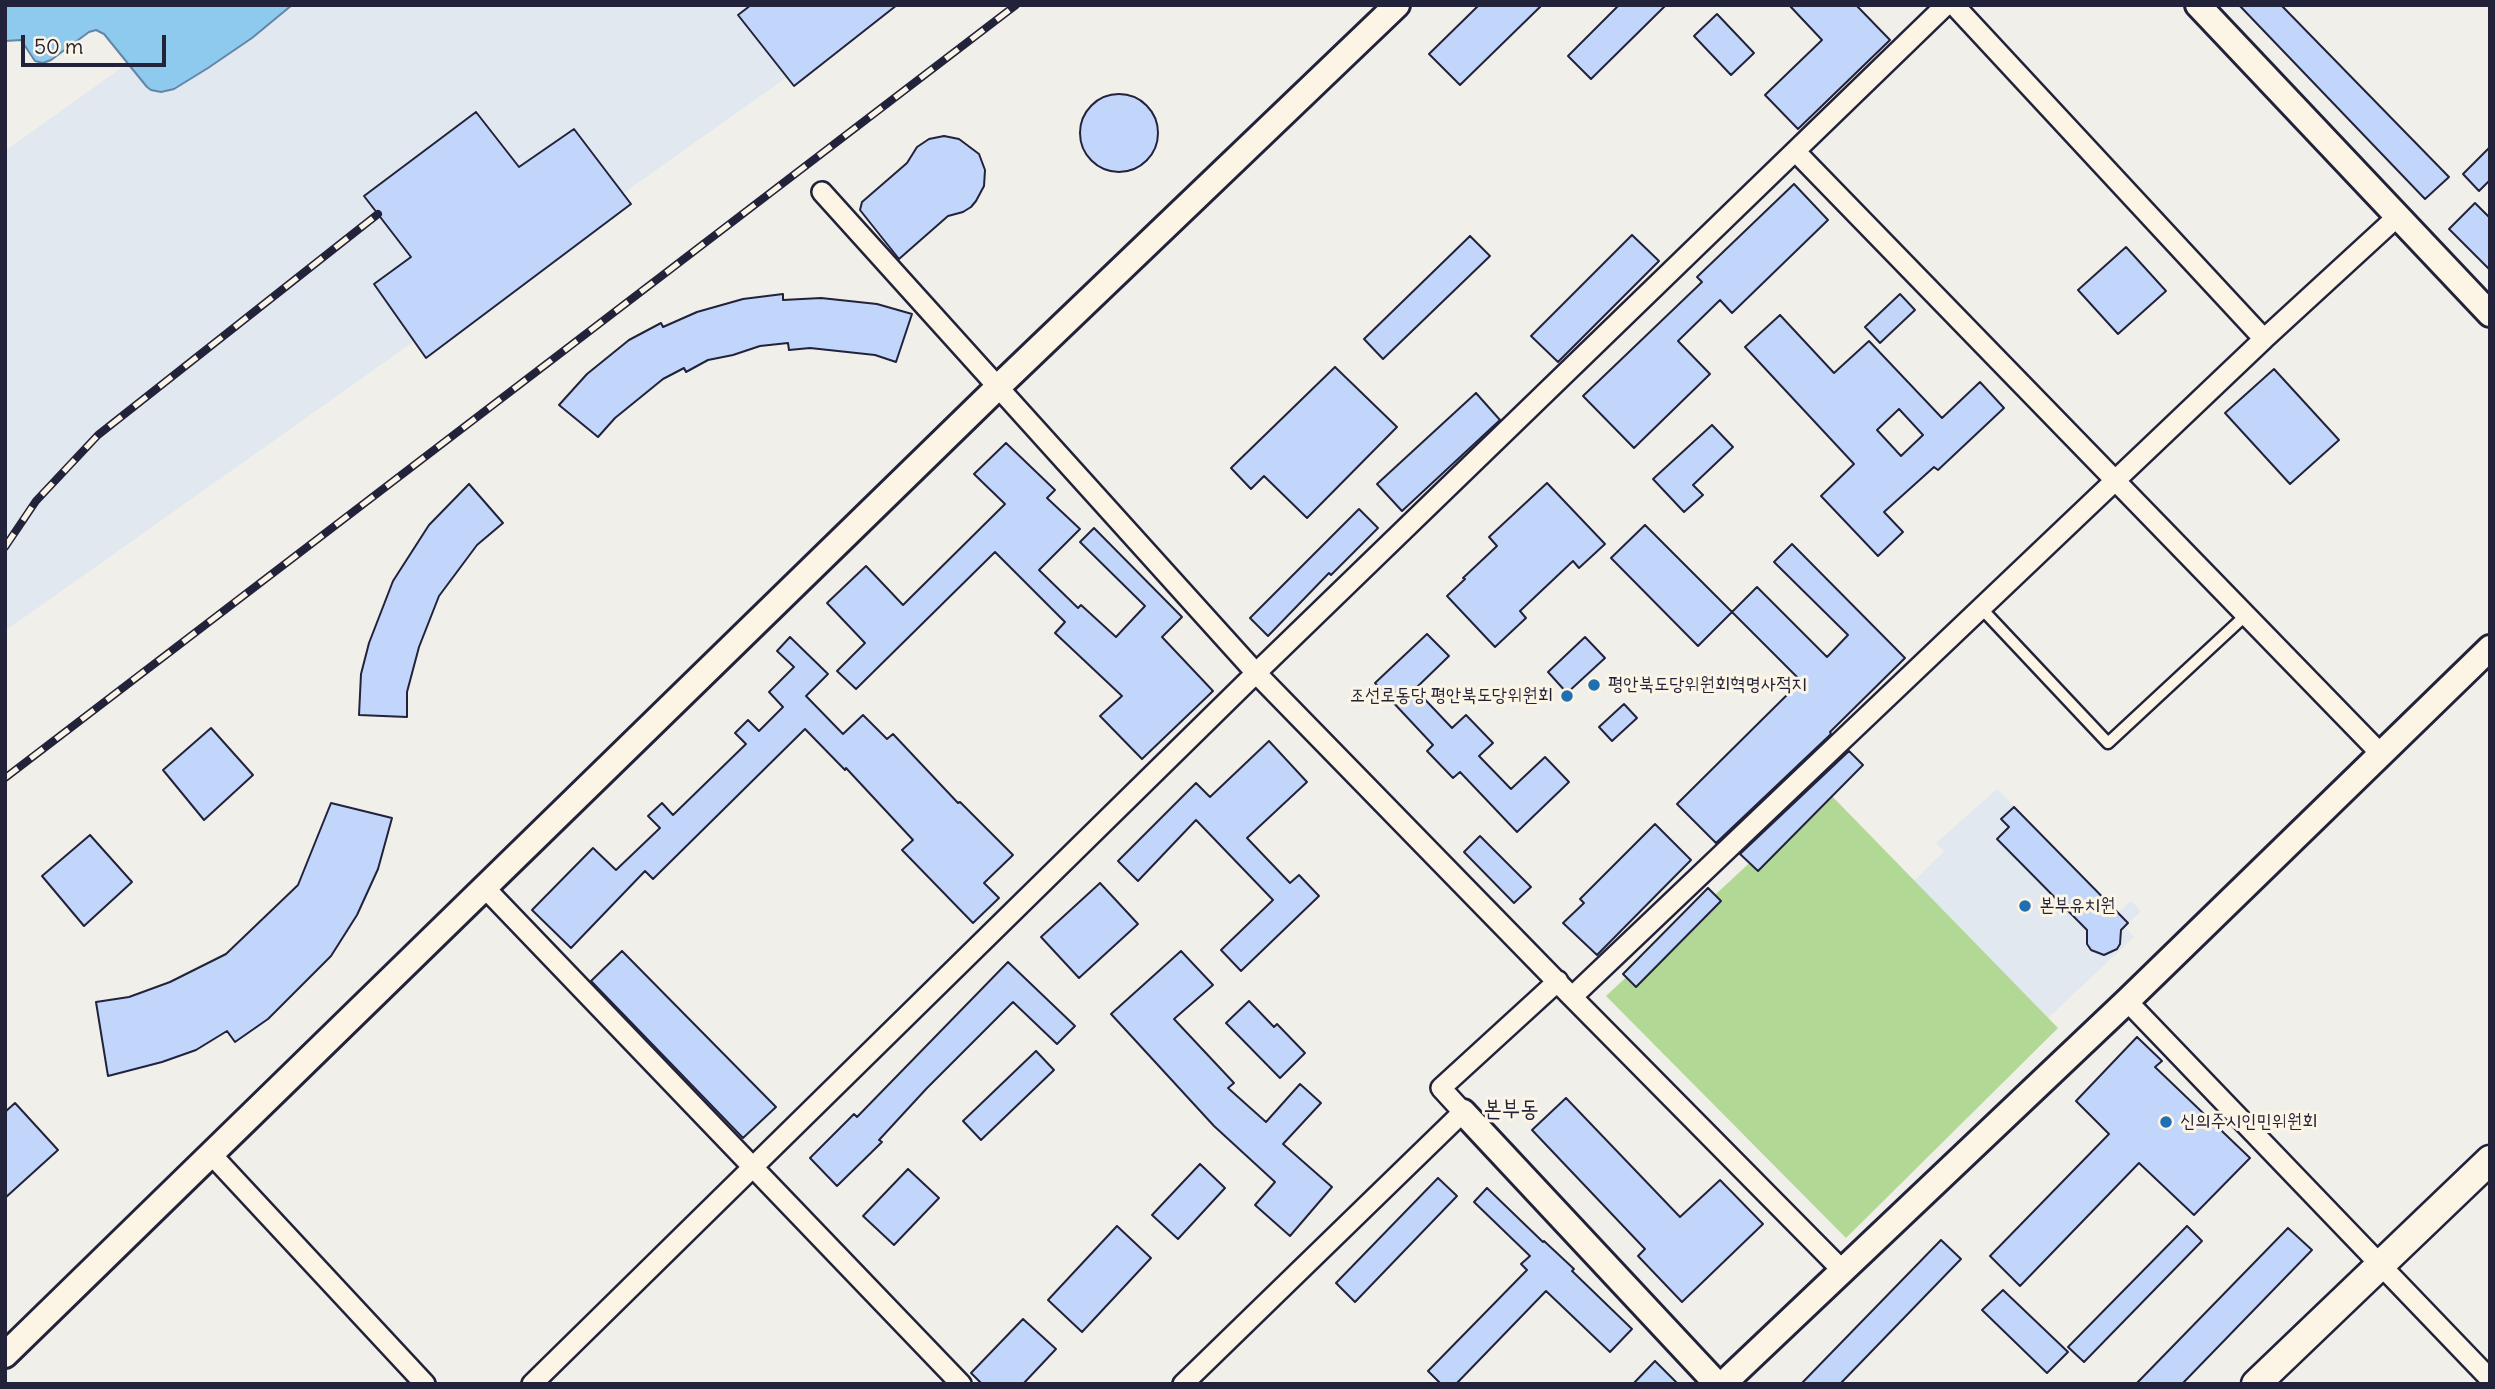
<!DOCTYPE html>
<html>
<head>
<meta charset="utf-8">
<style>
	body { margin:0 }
	#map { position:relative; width:2495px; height:1389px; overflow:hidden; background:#f0efea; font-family:Delius,sans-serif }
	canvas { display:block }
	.frame { position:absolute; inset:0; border:7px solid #22223b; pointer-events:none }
	.scale { position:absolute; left:21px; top:35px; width:145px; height:32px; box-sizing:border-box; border:4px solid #22223b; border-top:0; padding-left:9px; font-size:21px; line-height:24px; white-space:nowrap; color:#22223b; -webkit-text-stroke:5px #fcf5e5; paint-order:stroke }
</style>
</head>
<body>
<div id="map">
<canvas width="2495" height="1389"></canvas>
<div class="frame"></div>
<div class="scale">50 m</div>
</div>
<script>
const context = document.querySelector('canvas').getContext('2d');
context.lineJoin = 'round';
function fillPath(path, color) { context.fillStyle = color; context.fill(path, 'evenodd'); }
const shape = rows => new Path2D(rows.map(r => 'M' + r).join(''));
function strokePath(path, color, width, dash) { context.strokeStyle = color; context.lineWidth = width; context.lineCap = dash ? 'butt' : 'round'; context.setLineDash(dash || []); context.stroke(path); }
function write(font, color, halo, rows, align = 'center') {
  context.font = font + ' Delius,"Poor Story",sans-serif'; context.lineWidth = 6; context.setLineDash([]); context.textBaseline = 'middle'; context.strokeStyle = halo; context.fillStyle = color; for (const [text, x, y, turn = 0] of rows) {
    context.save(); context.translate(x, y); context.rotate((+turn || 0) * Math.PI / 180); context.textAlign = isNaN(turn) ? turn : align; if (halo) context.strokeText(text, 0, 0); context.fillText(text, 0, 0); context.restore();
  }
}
fillPath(shape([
	[209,5,889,5,5,631,5,151],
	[1997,789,2118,913,2131,901,2141,911,2125,927,2134,937,2048,1018,1914,881,1944,851,1936,843]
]), '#e2e8ef');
fillPath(shape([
	[1827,791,2058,1028,1846,1238,1606,996]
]), '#b1d894');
const water = shape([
	[5,5,292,5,252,38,208,68,174,89,161,92,151,90,147,87,104,34,96,30,89,32,51,60,43,63,35,61,21,40,5,41,5,5]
]);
fillPath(water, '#8ec9ee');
strokePath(water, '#6386a6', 2);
const building = shape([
	[751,5,897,5,794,86,738,15,751,5],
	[1479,5,1542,5,1460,85,1429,54,1479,5],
	[1619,5,1666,5,1591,79,1568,56,1619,5],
	[1789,5,1856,5,1890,40,1798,129,1765,95,1822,40,1789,5],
	[2239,5,2281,5,2449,177,2425,199,2239,5],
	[1717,14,1754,53,1731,75,1694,36,1717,14],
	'1080 133a39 39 0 1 1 78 0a39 39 0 1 1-78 0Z',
	[476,112,519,167,574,129,631,204,426,358,374,284,411,257,364,196,476,112],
	[944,136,959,139,979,154,985,170,984,186,976,201,971,207,963,212,948,216,899,259,860,210,862,202,907,163,917,147,929,139,944,136],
	[2490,147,2490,180,2479,191,2463,174,2490,147],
	[1794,184,1828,220,1732,313,1720,300,1678,341,1710,374,1634,448,1583,396,1702,282,1697,277,1794,184],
	[2475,203,2490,218,2490,270,2449,229,2475,203],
	[1632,235,1659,261,1558,362,1531,336,1632,235],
	[1470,236,1490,256,1383,359,1364,339,1470,236],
	[2126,247,2166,291,2118,334,2078,290,2126,247],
	[783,294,783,300,821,298,877,304,912,314,896,362,875,355,810,348,789,350,788,343,760,346,733,355,708,360,686,372,684,368,663,379,615,418,598,437,559,405,587,374,629,340,661,323,663,327,697,312,743,299,783,294],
	[1900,294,1915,310,1880,343,1865,327,1900,294],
	[1780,315,1834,373,1869,341,1942,418,1980,382,2004,408,1938,470,1934,467,1884,512,1903,532,1878,556,1821,496,1854,464,1745,347,1780,315],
	[1899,409,1923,435,1901,456,1877,430,1899,409],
	[1335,367,1397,427,1307,518,1264,476,1251,489,1231,468,1335,367],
	[2274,369,2339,440,2290,484,2225,413,2274,369],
	[1476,393,1500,420,1402,511,1377,484,1476,393],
	[1712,425,1733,447,1693,485,1703,495,1684,512,1653,479,1712,425],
	[1006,443,1055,490,1047,498,1080,529,1039,570,1078,608,1081,605,1116,637,1145,606,1080,542,1094,528,1182,617,1162,637,1213,691,1142,759,1100,716,1122,696,1055,633,1065,622,995,552,856,689,837,671,865,643,827,603,866,566,903,605,1005,504,974,474,1006,443],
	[1547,483,1605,544,1579,568,1573,561,1520,611,1526,618,1495,647,1447,596,1465,579,1463,578,1497,546,1489,537,1547,483],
	[469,484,503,523,477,545,439,596,419,647,407,692,407,717,359,715,361,674,369,643,393,581,429,525,469,484],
	[1359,509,1378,528,1331,575,1329,573,1268,636,1250,618,1359,509],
	[1645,525,1732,612,1698,646,1611,558,1645,525],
	[1792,544,1905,658,1830,732,1831,734,1716,843,1677,804,1801,681,1732,612,1757,587,1827,657,1848,635,1774,562,1792,544],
	[1427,634,1449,656,1415,689,1452,728,1466,715,1493,743,1479,756,1511,789,1545,757,1569,782,1517,832,1460,772,1453,778,1427,751,1433,745,1375,683,1427,634],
	[790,637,828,674,806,696,843,734,863,715,887,739,893,734,958,803,960,802,1013,855,984,883,999,898,973,923,902,850,913,840,846,768,845,770,805,729,653,879,645,871,571,948,532,910,593,848,616,870,660,828,648,816,662,803,673,815,746,744,735,733,748,720,759,731,783,707,769,692,794,667,777,651,790,637],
	[1585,637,1605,658,1567,693,1548,672,1585,637],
	[1624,704,1637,718,1612,741,1599,727,1624,704],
	[211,728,253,775,204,820,163,770,211,728],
	[1269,741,1307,782,1247,838,1290,883,1299,875,1319,896,1241,971,1221,950,1273,900,1196,820,1138,881,1118,861,1196,783,1210,797,1269,741],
	[1849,751,1863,765,1758,871,1740,854,1849,751],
	[331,803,392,818,378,869,357,915,331,956,268,1019,235,1042,227,1031,196,1050,162,1062,108,1076,96,1002,129,997,170,982,226,954,298,885,331,803],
	[2014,807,2128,923,2121,930,2120,944,2117,949,2104,955,2091,950,2087,944,2087,930,1997,839,2009,827,2001,819,2014,807],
	[1655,824,1691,860,1597,955,1563,923,1584,903,1580,899,1655,824],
	[90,835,132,882,84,926,42,876,90,835],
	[1480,836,1531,887,1514,903,1464,852,1480,836],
	[1100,883,1138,924,1079,978,1041,937,1100,883],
	[1708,888,1721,901,1636,987,1623,974,1708,888],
	[622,951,776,1107,743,1138,591,981,622,951],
	[1181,951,1213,985,1174,1019,1234,1083,1228,1088,1266,1122,1300,1084,1321,1103,1283,1144,1332,1187,1290,1236,1255,1205,1275,1182,1214,1126,1111,1014,1181,951],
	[1008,962,1075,1026,1057,1044,1013,1002,927,1088,879,1140,882,1142,837,1186,810,1158,854,1114,857,1117,1008,962],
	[1249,1001,1274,1027,1277,1024,1305,1053,1280,1078,1226,1023,1249,1001],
	[2137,1037,2162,1061,2155,1067,2250,1158,2194,1215,2139,1163,2020,1286,1990,1256,2109,1134,2076,1101,2137,1037],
	[1036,1051,1054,1070,981,1140,963,1121,1036,1051],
	[1566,1098,1680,1217,1720,1180,1763,1224,1682,1302,1638,1256,1645,1249,1532,1130,1566,1098],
	[15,1103,58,1150,5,1198,5,1112,15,1103],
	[1200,1164,1225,1188,1178,1239,1152,1215,1200,1164],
	[908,1169,939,1198,894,1245,863,1216,908,1169],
	[1438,1178,1457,1196,1355,1302,1336,1283,1438,1178],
	[1487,1188,1543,1242,1544,1241,1574,1269,1572,1271,1632,1329,1610,1352,1546,1291,1456,1384,1441,1384,1428,1371,1527,1270,1521,1264,1530,1256,1474,1202,1487,1188],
	[1117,1226,1151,1258,1082,1332,1048,1300,1117,1226],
	[2187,1226,2202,1241,2084,1362,2068,1347,2187,1226],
	[2288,1228,2312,1250,2182,1384,2136,1384,2288,1228],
	[1941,1240,1961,1259,1840,1384,1801,1384,1941,1240],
	[2003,1290,2068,1352,2047,1373,1982,1310,2003,1290],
	[1023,1319,1056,1349,1023,1384,982,1384,971,1373,1023,1319],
	[1655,1361,1678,1384,1633,1384,1655,1361]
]);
fillPath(building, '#c2d6fc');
strokePath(building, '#22223b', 2);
const service = shape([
	[1981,608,2108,743,2246,615]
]);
const minor = shape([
	[1796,152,2381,754],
	[822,192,1256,673,1572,997],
	[2264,339,2398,216],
	[485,888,961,1384],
	[2127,1001,2490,1379],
	[211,1154,425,1384],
	[1842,1270,1572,997,2264,339,1954,5],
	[532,1384,1256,673,1946,5],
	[1183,1384,1463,1112,1441,1088,1558,981]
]);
const tertiary = shape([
	[2198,5,2490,314],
	[1463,1112,1717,1384],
	[5,1355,998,387,1397,5],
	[1723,1384,2127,1001,2490,648]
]);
const secondary = shape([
	[2256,1384,2490,1160]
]);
strokePath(service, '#22223b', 15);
strokePath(minor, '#22223b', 24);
strokePath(tertiary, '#22223b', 30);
strokePath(secondary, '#22223b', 33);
strokePath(service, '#fcf5e5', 10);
strokePath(minor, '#fcf5e5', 19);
strokePath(tertiary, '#fcf5e5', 24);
strokePath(secondary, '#fcf5e5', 28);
const rail = shape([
	[5,547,36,501,98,435,378,214],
	[5,778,1016,5]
]);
strokePath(rail, '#22223b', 8);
strokePath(rail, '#fcf5e5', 5, [16]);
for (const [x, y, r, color] of [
	[1594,685,7,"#1f6fb2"],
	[1567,696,7,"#1f6fb2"],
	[2025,906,7,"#1f6fb2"],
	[2166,1122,7,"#1f6fb2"]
]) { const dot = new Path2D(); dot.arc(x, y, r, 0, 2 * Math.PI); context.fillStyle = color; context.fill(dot); strokePath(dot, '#fcf5e5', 2.5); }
write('19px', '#22223b', '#fcf5e5', [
	["평안북도당위원회혁명사적지",1608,685],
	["조선로동당 평안북도당위원회",1553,696,"right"],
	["본부유치원",2039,906],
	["신의주시인민위원회",2180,1122]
], 'left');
write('23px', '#22223b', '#fcf5e5', [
	["본부동",1511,1109]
]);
</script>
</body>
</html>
